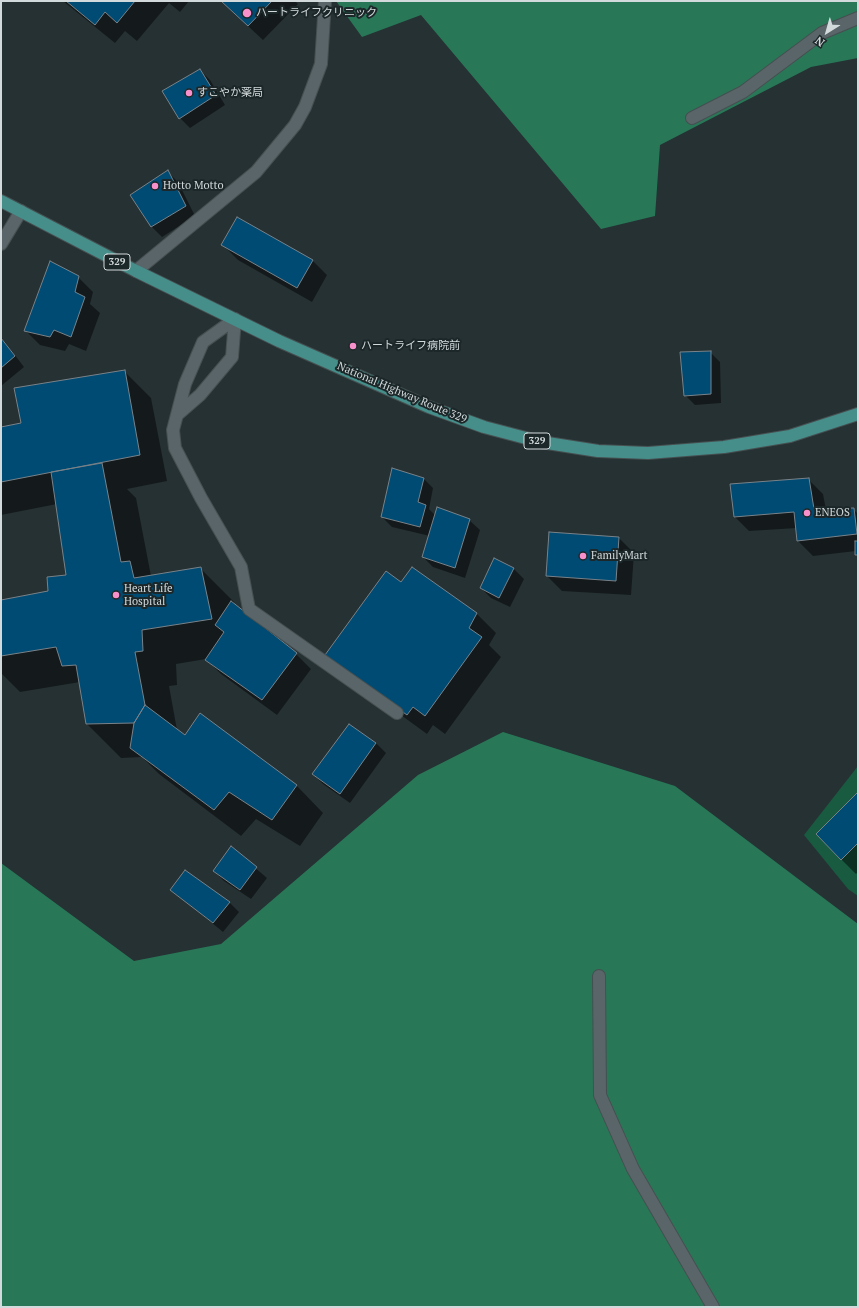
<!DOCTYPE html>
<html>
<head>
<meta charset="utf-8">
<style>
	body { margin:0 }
	#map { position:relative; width:859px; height:1308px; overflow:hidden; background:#263133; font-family:"PT Serif",serif }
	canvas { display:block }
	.frame { position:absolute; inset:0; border:2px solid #d3dadc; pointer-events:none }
	.north { position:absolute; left:807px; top:12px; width:40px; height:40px; -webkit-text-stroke:3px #1c2729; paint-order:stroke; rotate:217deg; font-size:11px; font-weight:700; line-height:16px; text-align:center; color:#d3dadc }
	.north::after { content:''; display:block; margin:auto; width:14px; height:18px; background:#d3dadc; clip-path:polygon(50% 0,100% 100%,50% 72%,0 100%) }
</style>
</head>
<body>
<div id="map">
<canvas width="859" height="1308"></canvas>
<div class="frame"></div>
<div class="north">N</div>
</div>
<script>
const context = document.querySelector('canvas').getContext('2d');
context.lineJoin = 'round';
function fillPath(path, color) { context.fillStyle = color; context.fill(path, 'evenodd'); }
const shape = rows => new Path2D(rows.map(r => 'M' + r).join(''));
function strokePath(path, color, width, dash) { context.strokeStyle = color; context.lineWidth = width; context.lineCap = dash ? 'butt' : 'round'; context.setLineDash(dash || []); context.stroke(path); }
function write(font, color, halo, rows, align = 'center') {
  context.font = font + ' "PT Serif","Noto Sans JP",serif'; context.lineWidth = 4; context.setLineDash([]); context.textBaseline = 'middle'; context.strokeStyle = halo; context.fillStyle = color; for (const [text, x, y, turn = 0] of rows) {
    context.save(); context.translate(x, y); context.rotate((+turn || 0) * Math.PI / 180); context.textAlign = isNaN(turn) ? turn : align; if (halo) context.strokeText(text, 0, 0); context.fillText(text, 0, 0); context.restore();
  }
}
fillPath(shape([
	[858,766,858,896,848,889,804,835]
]), '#185b41');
fillPath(shape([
	[336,1,858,1,858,58,811,67,660,145,655,216,601,229,421,15,362,37],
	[503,732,675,786,858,924,858,1307,1,1307,1,863,134,961,221,944,418,775]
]), '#287858');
fillPath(shape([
	[63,1,189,1,180,12,169,3,137,41,125,31,115,43],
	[221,1,295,1,298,4,263,40],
	[200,70,210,80,225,105,190,128,180,118],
	[168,172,178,182,195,216,162,237,152,227],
	[223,245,312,260,327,275,312,302,238,260],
	[78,277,93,292,90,304,100,313,86,351,69,344,65,351,40,345,25,330],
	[1,337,24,367,1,386],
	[710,352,720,362,721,403,695,405,685,395],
	[124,371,151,398,167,481,127,489,136,498,151,576,200,568,234,602,235,606,296,654,311,669,277,715,221,674,206,659,176,664,177,685,169,686,177,730,185,736,200,715,297,786,323,813,300,846,256,819,241,836,159,774,142,757,121,758,86,723,80,682,20,692,1,673,1,601,49,592,68,575,57,504,1,515,1,428,22,424],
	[423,478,433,488,429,509,436,516,469,520,480,530,465,578,433,567,423,557,430,536,392,527,382,517],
	[808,479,823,494,826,510,853,509,858,514,858,556,856,551,813,556,798,541,797,528,749,531,734,516],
	[619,538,634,553,631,595,562,591,547,576],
	[494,560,514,569,524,579,510,607,491,598,481,588],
	[477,614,496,633,489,645,501,657,445,734,433,725,427,734,346,675],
	[349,725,376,743,386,753,350,803,323,784,313,774],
	[858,793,858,872,856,874,841,859],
	[232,848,267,878,251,899,224,881,214,871],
	[172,890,229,902,239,912,223,932]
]), '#0007');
const building = shape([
	[66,1,135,1,117,23,105,12,95,25,66,1],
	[221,1,272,1,248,26,221,1],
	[200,69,216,95,179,119,162,91,200,69],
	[168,170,186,206,151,227,130,195,168,170],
	[237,217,313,260,297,288,221,245,237,217],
	[50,261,79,276,75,292,85,297,71,337,54,330,50,337,24,331,50,261],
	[1,338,15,356,1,368,1,338],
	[711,351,711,394,684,396,680,352,711,351],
	[125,370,140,455,1,482,1,427,21,423,14,388,125,370],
	[102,463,121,562,130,561,134,578,201,567,212,619,142,630,143,651,135,652,145,705,134,723,86,724,76,665,62,666,56,647,1,656,1,600,48,591,47,577,66,575,51,472,102,463],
	[392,468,424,478,418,502,426,505,420,527,381,517,392,468],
	[809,478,814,509,854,508,857,534,797,541,794,512,734,517,730,484,809,478],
	[437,507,470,519,455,568,422,557,437,507],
	[549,532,619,537,616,581,546,576,549,532],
	[855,541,858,541,858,555,855,555,855,541],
	[494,558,514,568,499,598,480,588,494,558],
	[412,567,477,613,469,628,482,637,425,716,413,707,407,715,325,655,386,571,401,582,412,567],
	[231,601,297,653,262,700,205,660,224,632,215,625,231,601],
	[145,705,185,735,200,713,297,785,272,820,229,792,214,810,130,748,134,723,145,705],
	[349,724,376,743,340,794,312,774,349,724],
	[858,792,858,843,841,860,816,834,858,792],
	[231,846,257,867,240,890,213,871,231,846],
	[185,870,230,902,213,923,170,890,185,870]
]);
fillPath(building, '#004b73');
strokePath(building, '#798289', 1);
const service = shape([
	[235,319,203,342,185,384,173,430,175,448,201,498,241,567,249,609,397,713],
	[177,415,200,395,232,357,235,319]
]);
const minor = shape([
	[692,118,743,92,822,33,858,18],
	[1,244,21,211],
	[136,271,256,172,295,125,305,107,321,64,325,1],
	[599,976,600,1095,633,1169,713,1307]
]);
const trunk = shape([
	[1,201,136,271,279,341,429,407,484,427,541,442,598,451,648,453,724,447,790,436,858,414]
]);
strokePath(service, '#464f51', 14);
strokePath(minor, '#464f51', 14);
strokePath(trunk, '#464f51', 14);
strokePath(service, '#596568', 12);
strokePath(minor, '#596568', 12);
strokePath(trunk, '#458e8a', 12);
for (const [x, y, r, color] of [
	[247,13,5,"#f890cc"],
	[189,93,4,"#f890cc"],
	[155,186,4,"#f890cc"],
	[353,346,4,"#f890cc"],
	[807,513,4,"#f890cc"],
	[583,556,4,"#f890cc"],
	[116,595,4,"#f890cc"]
]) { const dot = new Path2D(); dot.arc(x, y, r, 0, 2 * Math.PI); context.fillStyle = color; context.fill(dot); strokePath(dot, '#1c2729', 1.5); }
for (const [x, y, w] of [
	[117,262,26],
	[537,441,26]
]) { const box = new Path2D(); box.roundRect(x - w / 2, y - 8, w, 16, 3); context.fillStyle = '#1c2729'; context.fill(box); strokePath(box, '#d3dadc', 1); }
write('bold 10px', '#d3dadc', null, [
	["329",117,262],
	["329",537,441]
]);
write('11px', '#d3dadc', '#1c2729', [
	["ハートライフクリニック",256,13],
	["すこやか薬局",197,93],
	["Hotto Motto",163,186],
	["ハートライフ病院前",361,346],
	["ENEOS",815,513],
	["FamilyMart",591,556],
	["Heart Life",124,589],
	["Hospital",124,602]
], 'left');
write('11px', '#d3dadc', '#1c2729', [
	["National Highway Route 329",402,393,23]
]);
</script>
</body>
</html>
